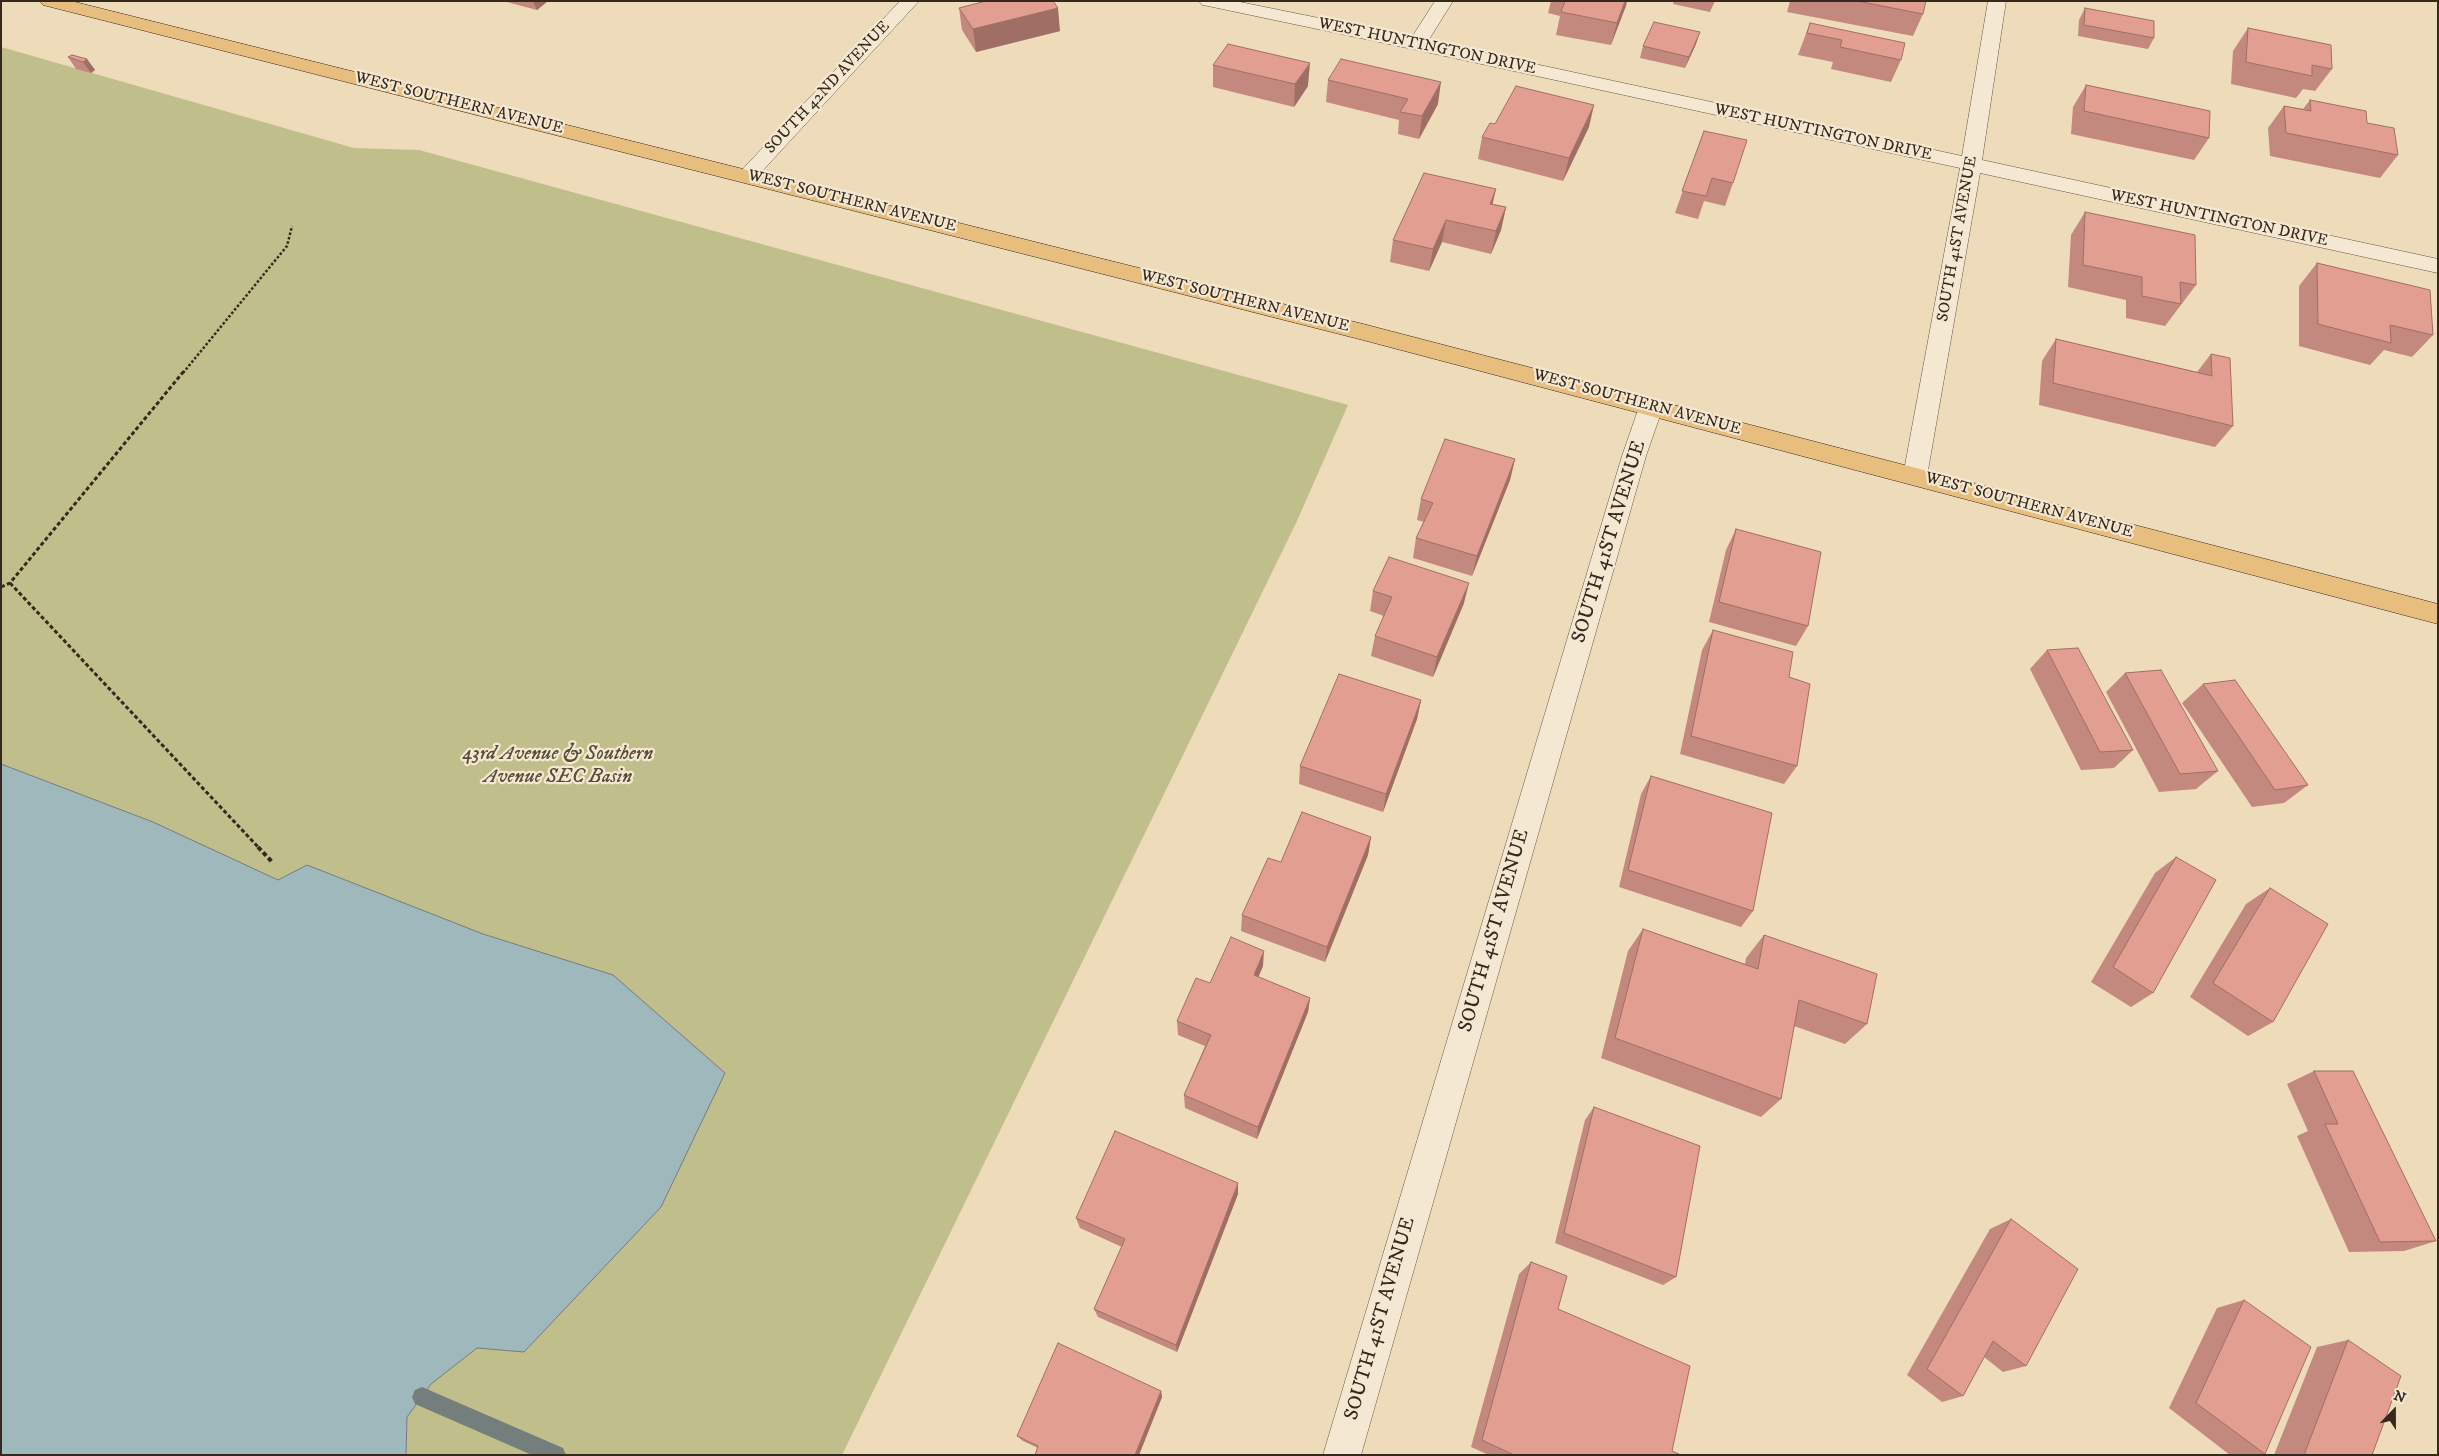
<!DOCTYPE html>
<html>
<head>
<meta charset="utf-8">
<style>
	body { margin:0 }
	#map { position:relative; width:2439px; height:1456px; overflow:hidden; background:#eedbba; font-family:"IM FELL DW Pica",serif }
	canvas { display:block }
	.frame { position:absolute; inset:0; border:2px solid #35281d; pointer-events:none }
	.north { position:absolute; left:2369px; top:1386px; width:50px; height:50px; -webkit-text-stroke:4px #f4e8d2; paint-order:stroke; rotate:22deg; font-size:14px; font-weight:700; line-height:20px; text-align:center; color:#35281d }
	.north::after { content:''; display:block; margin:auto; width:18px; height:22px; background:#35281d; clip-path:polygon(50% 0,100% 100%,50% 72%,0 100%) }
</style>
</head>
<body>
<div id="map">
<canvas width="2439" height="1456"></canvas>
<div class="frame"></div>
<div class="north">N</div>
</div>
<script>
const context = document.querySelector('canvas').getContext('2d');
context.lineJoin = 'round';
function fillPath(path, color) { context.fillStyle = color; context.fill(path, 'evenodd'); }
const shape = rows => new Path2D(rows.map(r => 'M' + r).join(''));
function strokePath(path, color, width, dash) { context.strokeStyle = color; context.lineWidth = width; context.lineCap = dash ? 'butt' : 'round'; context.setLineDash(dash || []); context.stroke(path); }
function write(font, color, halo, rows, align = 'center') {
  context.font = font + ' "IM FELL DW Pica",serif'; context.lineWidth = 4.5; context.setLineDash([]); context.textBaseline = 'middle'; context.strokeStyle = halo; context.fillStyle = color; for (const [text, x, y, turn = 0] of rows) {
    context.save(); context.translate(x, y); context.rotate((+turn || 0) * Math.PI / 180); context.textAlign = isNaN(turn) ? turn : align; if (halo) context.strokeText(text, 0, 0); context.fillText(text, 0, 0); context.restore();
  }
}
fillPath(shape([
	[1,47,354,148,419,150,1348,405,1297,521,842,1455,1,1455]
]), '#c0be8b');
const water = shape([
	[1,764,153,822,278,880,307,865,483,934,613,975,725,1073,661,1207,524,1352,477,1348,431,1384,407,1417,406,1455,1,1455,1,764]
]);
fillPath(water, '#9eb8bb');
strokePath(water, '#747e7c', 1);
fillPath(shape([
	[422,1387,563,1448,566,1455,532,1455,415,1404,412,1397,415,1390,422,1387]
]), '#747e7c');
const minor = shape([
	[900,1,919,1,754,180,747,182,740,180,737,176,740,172,900,1],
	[1199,1,1235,1,1412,37,1435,1,1453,1,1428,41,1962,156,1988,1,2006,1,1982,160,2438,259,2438,273,1980,173,1927,476,1924,482,1915,485,1906,482,1903,476,1960,168,1417,50,1208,6,1202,5,1199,1],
	[1651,399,1659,401,1663,407,1646,456,1361,1455,1323,1455,1622,456,1639,407,1643,401,1651,399]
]);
const major = shape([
	[40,1,71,1,1363,324,2438,604,2438,624,1363,340,43,5,40,1]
]);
strokePath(minor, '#635544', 1);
strokePath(major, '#35281d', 1);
strokePath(shape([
	[183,373,287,246,292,226]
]), '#35281d', 2.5, [2.5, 2]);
strokePath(shape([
	[10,583,259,848],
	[1,587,10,583,184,371]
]), '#35281d', 3, [4, 2.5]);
strokePath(shape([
	[258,847,273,863]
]), '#35281d', 4, [4.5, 3]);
fillPath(minor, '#f4e8d2');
fillPath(major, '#e7be7d');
fillPath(shape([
	[503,1,548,1,537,10],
	[1551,1,1627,1,1611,45,1556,35,1560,16,1548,13],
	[1674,1,1715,1,1710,12,1673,4],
	[1790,1,1926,1,1923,14,1913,36,1787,12],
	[959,8,1060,31,976,52,962,30],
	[2085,8,2154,38,2148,49,2078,36,2079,20],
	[1810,23,1901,60,1891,82,1831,69,1833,62,1798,55],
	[2248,28,2332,69,2315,91,2303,89,2296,98,2231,84,2233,51],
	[1696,44,1685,68,1640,58,1643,46],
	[68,57,87,59,95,70,91,73,76,69],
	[1213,65,1308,86,1294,107,1213,87],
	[1328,80,1438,104,1419,139,1398,134,1399,120,1326,102],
	[2086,85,2209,138,2194,160,2071,134,2073,107],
	[2310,100,2367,123,2398,155,2380,178,2270,156,2268,128,2284,106,2303,109],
	[1495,124,1589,127,1563,181,1478,159,1482,137],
	[1704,131,1733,183,1725,206,1704,201,1698,219,1675,213],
	[1424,173,1493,204,1506,207,1501,230,1491,254,1442,242,1429,271,1390,262,1393,240],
	[2085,212,2196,285,2165,326,2126,318,2126,300,2068,287,2071,235],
	[2317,263,2433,335,2412,357,2384,350,2370,365,2299,346,2299,286],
	[2056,339,2197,372,2211,354,2233,426,2215,447,2039,405,2042,361],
	[1515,459,1510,480,1472,576,1413,558,1416,538,1424,522,1417,520,1421,499],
	[1736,529,1808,626,1796,646,1709,622,1726,550],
	[1373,591,1464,603,1433,677,1371,656,1375,636,1384,616,1370,611],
	[1713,630,1789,677,1797,766,1784,784,1680,754,1702,650],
	[2047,650,2133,750,2114,768,2081,770,2030,669],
	[2125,673,2218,771,2196,789,2159,792,2106,692],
	[2203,684,2308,785,2284,803,2252,807,2182,703],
	[1421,700,1417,719,1383,812,1299,784,1300,766],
	[1651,776,1753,911,1741,927,1619,887,1641,794],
	[1371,837,1368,855,1325,962,1241,931,1242,915,1281,862],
	[2176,857,2153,993,2131,1007,2091,982,2155,873],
	[2270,888,2273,1022,2248,1036,2190,997,2246,904],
	[1643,929,1745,964,1746,958,1764,935,1867,1024,1845,1044,1794,1026,1781,1099,1761,1117,1601,1058,1628,951],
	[1263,966,1258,977,1310,998,1308,1012,1257,1139,1185,1108,1184,1095,1205,1046,1178,1035,1177,1021,1210,983],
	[2314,1071,2436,1241,2404,1251,2349,1252,2297,1136,2308,1131,2287,1084],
	[1594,1107,1676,1277,1663,1285,1555,1243,1585,1120],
	[1238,1194,1177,1352,1098,1317,1094,1309,1122,1247,1080,1228,1076,1218],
	[2011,1219,2026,1366,2003,1372,1984,1357,1963,1396,1942,1402,1907,1375,1990,1229],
	[1531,1262,1558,1309,1672,1451,1681,1455,1489,1455,1471,1447,1519,1274],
	[2244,1300,2265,1454,2261,1455,2230,1455,2169,1408,2217,1308],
	[2348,1340,2372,1455,2274,1455,2317,1347],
	[1161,1391,1162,1397,1139,1455,1035,1455,1038,1448,1023,1441,1017,1436]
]), '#c3887e');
fillPath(shape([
	[533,1,548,1,537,10],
	[1625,1,1627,1,1626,6,1611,45,1617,23],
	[1058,8,1060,31,976,52,973,29],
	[1700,32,1696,44,1685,68,1689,57],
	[87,59,95,70,91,73,83,62],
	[1310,63,1308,86,1294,107,1295,84],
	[1441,82,1438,104,1419,139,1422,116],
	[1594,105,1589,127,1563,181,1569,158],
	[1496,189,1491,211,1490,204],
	[1506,207,1501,230,1491,254,1496,231],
	[1446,220,1442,242,1429,271,1433,249],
	[1515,459,1510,480,1472,576,1477,556],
	[1469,583,1464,603,1433,677,1437,657],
	[1421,700,1417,719,1383,812,1386,794],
	[1371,837,1368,855,1325,962,1327,947],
	[1264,951,1263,966,1253,990,1254,975],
	[1310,998,1308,1012,1257,1139,1258,1127],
	[1238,1183,1238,1194,1177,1352,1176,1345],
	[1161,1391,1162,1397,1139,1455,1135,1455]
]), '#9f6f66');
const building = shape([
	[986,1,1053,1,1058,8,973,29,959,8,986,1],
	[1565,1,1625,1,1617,23,1561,12,1565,1],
	[1857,1,1926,1,1923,14,1857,1],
	[2085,8,2154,21,2154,38,2084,25,2085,8],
	[1654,22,1700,32,1689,57,1643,46,1654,22],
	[1810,23,1905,43,1901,60,1840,47,1842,40,1807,33,1810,23],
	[2248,28,2331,45,2332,69,2312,65,2312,76,2246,62,2248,28],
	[1228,44,1310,63,1295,84,1213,65,1228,44],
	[72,55,87,59,83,62,68,57,72,55],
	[1341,59,1441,82,1422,116,1400,112,1408,99,1328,80,1341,59],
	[2086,85,2210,111,2209,138,2084,111,2086,85],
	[1516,86,1594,105,1569,158,1482,137,1490,123,1495,124,1516,86],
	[2310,100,2366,111,2367,123,2394,128,2398,155,2286,133,2284,106,2311,111,2310,100],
	[1704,131,1747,140,1733,183,1712,178,1706,196,1682,191,1704,131],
	[1424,173,1496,189,1490,204,1506,207,1496,231,1446,220,1433,249,1393,240,1424,173],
	[2085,212,2195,235,2196,285,2180,282,2181,304,2142,296,2142,277,2083,265,2085,212],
	[2317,263,2430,290,2433,335,2390,325,2391,343,2318,324,2317,263],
	[2056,339,2212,376,2211,354,2230,358,2233,426,2053,383,2056,339],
	[1445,439,1515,459,1477,556,1416,538,1433,503,1421,499,1445,439],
	[1736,529,1821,552,1808,626,1719,602,1736,529],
	[1389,557,1469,583,1437,657,1375,636,1392,597,1373,591,1389,557],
	[1713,630,1793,652,1789,677,1810,684,1797,766,1691,736,1713,630],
	[2078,648,2133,750,2100,752,2047,650,2078,648],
	[2161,670,2218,771,2180,774,2125,673,2161,670],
	[1339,674,1421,700,1386,794,1300,766,1339,674],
	[2235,680,2308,785,2275,790,2203,684,2235,680],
	[1651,776,1772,813,1753,911,1628,870,1651,776],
	[1302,812,1371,837,1327,947,1242,915,1268,858,1281,862,1302,812],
	[2176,857,2216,880,2153,993,2113,967,2176,857],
	[2270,888,2328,924,2273,1022,2213,983,2270,888],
	[1643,929,1758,969,1764,935,1877,974,1867,1024,1799,1000,1781,1099,1615,1038,1643,929],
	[1231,937,1264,951,1254,975,1310,998,1258,1127,1184,1095,1211,1035,1177,1021,1196,978,1210,983,1231,937],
	[2314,1071,2353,1071,2436,1241,2380,1242,2325,1124,2338,1124,2314,1071],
	[1594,1107,1700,1146,1676,1277,1564,1233,1594,1107],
	[1115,1131,1238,1183,1176,1345,1094,1309,1125,1239,1076,1218,1115,1131],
	[2011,1219,2078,1269,2026,1366,1993,1341,1963,1396,1927,1369,2011,1219],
	[1531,1262,1567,1276,1558,1309,1690,1366,1672,1451,1681,1455,1514,1455,1482,1440,1531,1262],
	[2244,1300,2311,1347,2265,1454,2196,1403,2244,1300],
	[2348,1340,2401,1376,2372,1455,2304,1455,2348,1340],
	[1058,1343,1161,1391,1135,1455,1035,1455,1038,1446,1017,1436,1058,1343]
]);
fillPath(building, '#e39e92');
strokePath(building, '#9f6f66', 1);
write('16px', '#35281d', '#f4e8d2', [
	["WEST HUNTINGTON DRIVE",1427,47,12],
	["SOUTH 42ND AVENUE",828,88,-47],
	["WEST SOUTHERN AVENUE",459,104,14],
	["WEST HUNTINGTON DRIVE",1823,133,12],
	["WEST SOUTHERN AVENUE",852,202,14],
	["WEST HUNTINGTON DRIVE",2219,219,12],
	["SOUTH 41ST AVENUE",1958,239,-80],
	["WEST SOUTHERN AVENUE",1245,302,14],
	["WEST SOUTHERN AVENUE",1637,403,15],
	["WEST SOUTHERN AVENUE",2029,506,15]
]);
write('20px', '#35281d', '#f4e8d2', [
	["SOUTH 41ST AVENUE",1610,542,-73],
	["SOUTH 41ST AVENUE",1495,931,-74],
	["SOUTH 41ST AVENUE",1381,1319,-74]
]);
write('italic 20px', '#584e38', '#f4e8d2', [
	["43rd Avenue & Southern",558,755],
	["Avenue SEC Basin",558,778]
]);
</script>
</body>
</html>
